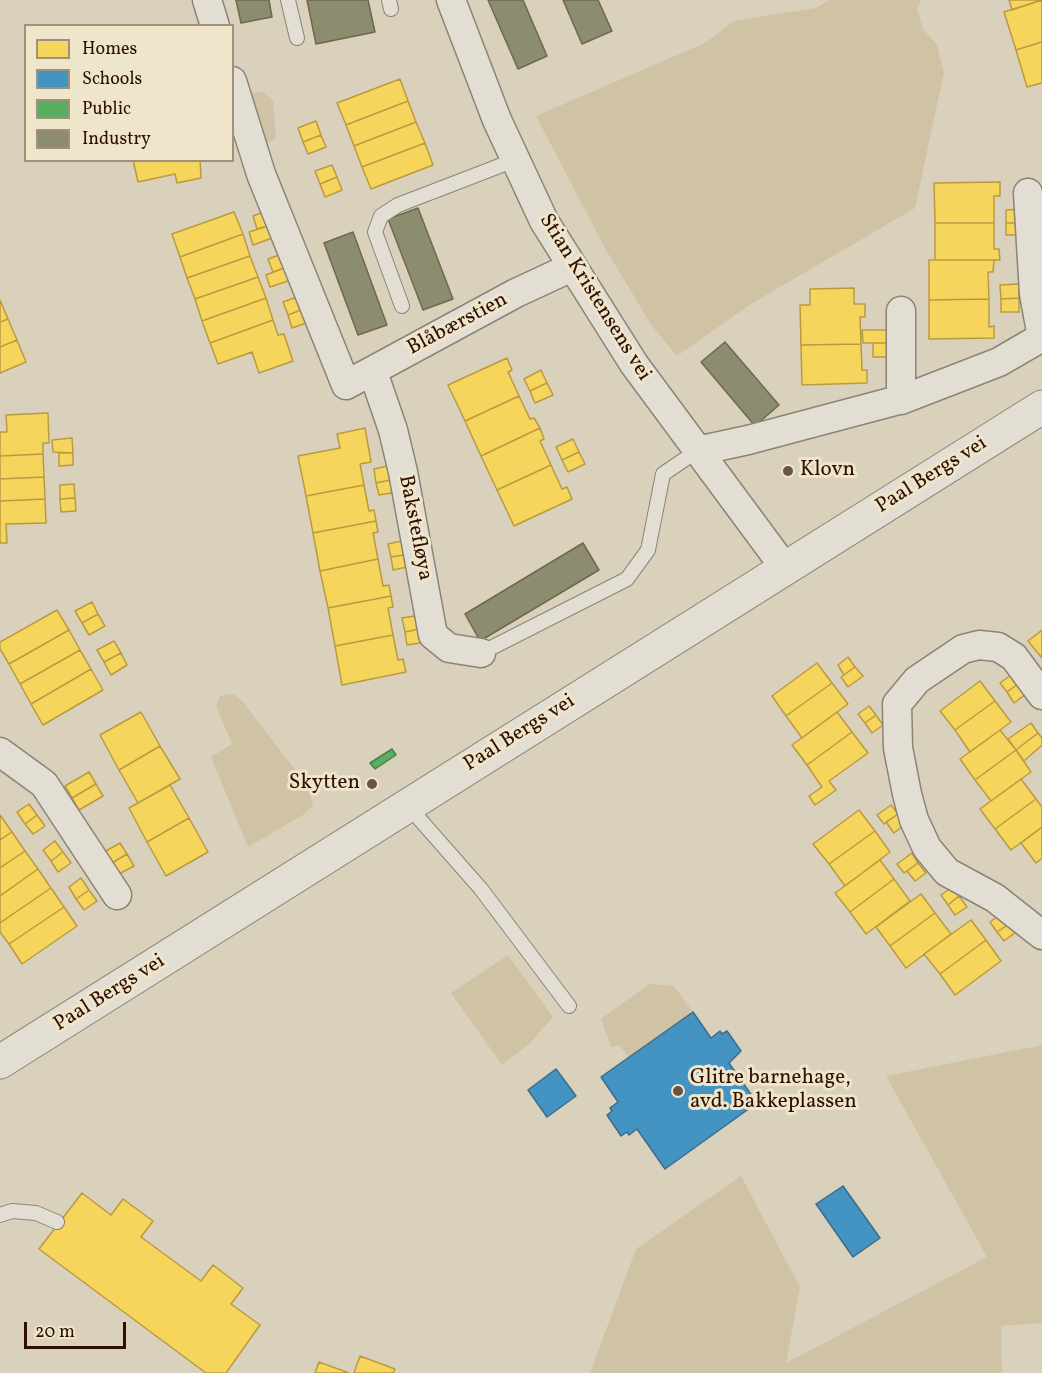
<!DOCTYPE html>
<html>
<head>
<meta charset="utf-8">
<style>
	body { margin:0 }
	#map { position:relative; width:1042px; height:1373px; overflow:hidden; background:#dad1bc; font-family:Vollkorn,serif }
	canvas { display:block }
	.legend { position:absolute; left:24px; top:24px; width:210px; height:138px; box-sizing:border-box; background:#efe5cb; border:2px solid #a2907b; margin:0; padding:8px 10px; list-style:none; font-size:18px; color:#2e1003 }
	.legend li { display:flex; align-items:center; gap:12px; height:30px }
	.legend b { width:30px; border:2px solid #a2907b }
	.scale { position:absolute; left:24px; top:1322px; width:102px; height:27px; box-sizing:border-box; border:3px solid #2e1003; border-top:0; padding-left:8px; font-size:18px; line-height:21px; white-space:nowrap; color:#2e1003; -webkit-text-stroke:4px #efe5cb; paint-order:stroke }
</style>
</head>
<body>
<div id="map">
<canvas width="1042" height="1373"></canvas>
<ul class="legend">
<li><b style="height:16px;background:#f6d55c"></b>Homes</li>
<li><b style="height:16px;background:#4393c3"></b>Schools</li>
<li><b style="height:16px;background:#5aae61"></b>Public</li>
<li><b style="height:16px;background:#8c8c6e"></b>Industry</li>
</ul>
<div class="scale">20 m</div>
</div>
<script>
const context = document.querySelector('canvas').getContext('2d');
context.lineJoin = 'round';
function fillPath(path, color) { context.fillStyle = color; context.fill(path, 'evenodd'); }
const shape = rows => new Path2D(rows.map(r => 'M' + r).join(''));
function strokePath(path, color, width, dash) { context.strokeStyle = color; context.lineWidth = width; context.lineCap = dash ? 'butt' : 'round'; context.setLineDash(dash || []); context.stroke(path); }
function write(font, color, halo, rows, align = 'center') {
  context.font = font + ' Vollkorn,serif'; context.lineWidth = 6; context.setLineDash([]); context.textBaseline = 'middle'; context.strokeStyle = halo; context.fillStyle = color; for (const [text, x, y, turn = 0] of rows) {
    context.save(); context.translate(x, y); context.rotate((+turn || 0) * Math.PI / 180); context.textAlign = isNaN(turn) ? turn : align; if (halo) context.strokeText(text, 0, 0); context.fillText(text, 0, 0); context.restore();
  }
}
fillPath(shape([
	[829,0,921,0,917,9,923,29,937,45,944,72,915,208,751,304,677,356,652,326,606,250,536,116,705,43,734,21,816,8],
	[264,92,273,101,276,137,270,142,255,144,245,94],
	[233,694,243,702,309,788,313,805,303,815,248,847,211,757,232,744,216,706,220,696],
	[508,955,553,1017,530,1043,502,1065,451,993],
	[649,984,674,986,693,1012,629,1057,619,1045,611,1047,601,1019],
	[1042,1045,1042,1323,1001,1326,1002,1373,590,1373,636,1249,741,1176,800,1287,786,1363,987,1257,886,1076]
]), '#d0c2a5');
const homes = shape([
	[1009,0,1042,0,1012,10,1009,0],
	[1042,0,1042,42,1016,50,1004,12,1042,0],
	[1042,42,1042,83,1027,87,1016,50,1042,42],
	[400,79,408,101,346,125,337,103,400,79],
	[408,101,416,122,354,146,346,125,408,101],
	[316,121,321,135,303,142,298,128,316,121],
	[416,122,425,143,362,167,354,146,416,122],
	[321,135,326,147,308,154,303,142,321,135],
	[425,143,433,165,371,189,362,167,425,143],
	[133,160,200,160,201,178,177,183,175,174,138,182,133,160],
	[332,165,337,177,320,184,315,171,332,165],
	[337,177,342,190,325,197,320,184,337,177],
	[1000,182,1000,196,994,196,994,223,935,223,934,183,1000,182],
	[1024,209,1025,223,1006,223,1006,210,1024,209],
	[266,211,271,225,257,229,253,216,266,211],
	[234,212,243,234,180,257,172,234,234,212],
	[935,223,994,223,994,249,999,249,1000,260,935,260,935,223],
	[1006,223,1025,223,1025,235,1006,235,1006,223],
	[271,225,275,237,253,245,249,232,271,225],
	[243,234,250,256,187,278,180,257,243,234],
	[282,254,287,267,273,272,268,259,282,254],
	[250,256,258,277,195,299,187,278,250,256],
	[929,260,994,260,993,272,988,272,989,299,929,300,929,260],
	[287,267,291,280,270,287,266,275,287,267],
	[258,277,266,298,202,321,195,299,258,277],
	[1019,284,1019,298,1001,299,1000,285,1019,284],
	[854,288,854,304,865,304,865,317,860,317,861,344,801,345,800,305,810,305,810,289,854,288],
	[297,297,301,310,288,315,283,302,297,297],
	[266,298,273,320,210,343,202,321,266,298],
	[1019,298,1019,312,1001,312,1001,299,1019,298],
	[989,299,989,327,994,326,994,338,929,339,929,300,989,299],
	[0,300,8,319,0,322,0,300],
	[301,310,306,323,292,328,288,315,301,310],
	[8,319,17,340,0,347,0,322,8,319],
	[273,320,278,335,284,334,293,361,259,373,252,352,218,364,210,343,273,320],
	[862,330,892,330,892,343,863,343,862,330],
	[17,340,26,362,0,373,0,347,17,340],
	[873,343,892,343,892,357,873,357,873,343],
	[861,344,862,370,867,370,867,383,802,385,801,345,861,344],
	[507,358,512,370,508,372,519,396,465,421,448,385,507,358],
	[541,370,547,383,530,391,524,379,541,370],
	[547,383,553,395,535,403,530,391,547,383],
	[519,396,530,419,534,418,540,428,481,456,465,421,519,396],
	[48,413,49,443,43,443,43,454,0,456,0,432,7,432,6,415,48,413],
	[365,428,371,462,360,464,364,485,306,496,298,456,340,448,337,434,365,428],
	[540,428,544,439,540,441,551,465,497,490,481,456,540,428],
	[72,438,73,453,53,452,52,440,72,438],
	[573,439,579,452,562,460,556,447,573,439],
	[579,452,585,464,568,472,562,460,579,452],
	[59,453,73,453,73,465,59,466,59,453],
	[43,454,44,477,0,479,0,456,43,454],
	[392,465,395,479,376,483,374,469,392,465],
	[551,465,562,489,567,487,572,499,514,526,497,490,551,465],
	[44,477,45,499,0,501,0,479,44,477],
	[395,479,397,492,379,495,376,483,395,479],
	[74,484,75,498,60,499,60,485,74,484],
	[364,485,369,511,374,510,376,521,313,533,306,496,364,485],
	[75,498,76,511,61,512,60,499,75,498],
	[45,499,46,523,6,524,7,543,0,543,0,501,45,499],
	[376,521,378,532,373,533,378,559,320,571,313,533,376,521],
	[406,540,409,554,391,557,388,544,406,540],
	[409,554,412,566,393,570,391,557,409,554],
	[378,559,383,586,389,585,391,596,328,608,320,571,378,559],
	[391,596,393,607,388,608,393,635,335,646,328,608,391,596],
	[92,602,98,614,82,623,75,611,92,602],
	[57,610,69,630,9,664,0,649,0,642,57,610],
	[98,614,105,626,89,635,82,623,98,614],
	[421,615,423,628,405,632,402,618,421,615],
	[423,628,426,642,407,645,405,632,423,628],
	[69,630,80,650,20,684,9,664,69,630],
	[1042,630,1042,658,1028,641,1042,630],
	[393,635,398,660,403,659,406,672,342,685,335,646,393,635],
	[114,641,121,653,104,662,97,650,114,641],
	[80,650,91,669,31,704,20,684,80,650],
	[121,653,127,665,111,675,104,662,121,653],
	[848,657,855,667,844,675,838,665,848,657],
	[817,663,832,683,786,716,772,696,817,663],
	[855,667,863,676,848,687,841,677,855,667],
	[91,669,103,690,43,725,31,704,91,669],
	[1011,675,1018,684,1007,692,1000,683,1011,675],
	[980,681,995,701,955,730,940,711,980,681],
	[832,683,848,704,802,738,786,716,832,683],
	[1018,684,1026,694,1014,703,1007,692,1018,684],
	[995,701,1011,722,970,752,955,730,995,701],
	[869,706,876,715,865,723,858,714,869,706],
	[141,712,160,746,119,770,100,735,141,712],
	[837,712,852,732,807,765,792,745,837,712],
	[876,715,883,725,872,733,865,723,876,715],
	[1031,723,1038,733,1016,750,1008,739,1031,723],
	[1000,730,1016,750,975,780,960,759,1000,730],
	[852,732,868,753,829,781,836,790,815,805,809,796,822,787,807,765,852,732],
	[1038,733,1042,738,1042,745,1024,761,1016,750,1038,733],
	[160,746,180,779,138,803,119,770,160,746],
	[1016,750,1031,772,991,801,975,780,1016,750],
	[89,772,96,784,72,798,65,786,89,772],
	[1021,779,1036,799,995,829,980,809,1021,779],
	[96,784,103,796,79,810,72,798,96,784],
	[170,785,189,818,147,842,129,808,170,785],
	[1036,799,1042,807,1042,827,1011,850,995,829,1036,799],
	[29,804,37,815,25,824,17,812,29,804],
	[891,805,898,814,884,824,877,815,891,805],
	[859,810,875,831,829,864,813,844,859,810],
	[898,814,905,824,894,833,886,822,898,814],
	[0,815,12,832,0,840,0,815],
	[37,815,45,826,33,834,25,824,37,815],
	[189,818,208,852,166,876,147,842,189,818],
	[1042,827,1042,858,1036,863,1021,843,1042,827],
	[875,831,890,852,845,886,829,864,875,831],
	[12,832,25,851,0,868,0,840,12,832],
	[55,841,63,852,51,861,43,850,55,841],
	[120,843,127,854,110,864,104,852,120,843],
	[25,851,38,869,0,896,0,868,25,851],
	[63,852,71,863,58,872,51,861,63,852],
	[912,853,918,863,904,873,897,864,912,853],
	[127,854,134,866,117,875,110,864,127,854],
	[880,860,894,879,850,912,835,893,880,860],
	[918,863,926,873,915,881,907,871,918,863],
	[38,869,51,888,0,923,0,896,38,869],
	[81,878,89,890,76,899,69,887,81,878],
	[894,879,910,901,866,934,850,912,894,879],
	[952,887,959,896,948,905,941,895,952,887],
	[51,888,64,907,9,944,0,932,0,923,51,888],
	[89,890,97,901,84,910,76,899,89,890],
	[921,894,935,913,890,946,876,927,921,894],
	[959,896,967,907,955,915,948,905,959,896],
	[64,907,77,926,22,964,9,944,64,907],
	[935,913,951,934,906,968,890,946,935,913],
	[1002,913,1009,924,997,932,990,922,1002,913],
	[971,920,986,940,940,974,924,954,971,920],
	[1009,924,1016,932,1004,941,997,932,1009,924],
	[986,940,1001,961,955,995,940,974,986,940],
	[82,1193,111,1215,123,1199,153,1221,141,1237,201,1281,213,1265,243,1288,231,1304,260,1325,226,1373,206,1373,39,1249,82,1193],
	[360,1356,395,1369,393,1373,354,1373,360,1356],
	[319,1362,349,1373,315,1373,319,1362]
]);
fillPath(homes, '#f6d55c');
strokePath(homes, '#ba9a41', 1.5);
const schools = shape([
	[693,1012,711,1038,720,1031,722,1034,727,1031,741,1051,729,1063,757,1103,665,1169,637,1129,629,1135,627,1132,621,1136,607,1115,612,1111,610,1108,618,1102,601,1077,693,1012],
	[556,1069,576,1096,547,1117,528,1090,556,1069],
	[843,1186,880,1238,853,1257,816,1204,843,1186]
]);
fillPath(schools, '#4393c3');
strokePath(schools, '#3d6c89', 1.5);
const public = shape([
	[392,749,396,755,375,769,370,763,392,749]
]);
fillPath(public, '#5aae61');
strokePath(public, '#4d7f45', 1.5);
const industry = shape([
	[236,0,269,0,272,17,241,23,236,0],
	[307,0,368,0,375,32,316,44,307,0],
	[488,0,523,0,547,56,518,69,488,0],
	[563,0,598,0,612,31,582,44,563,0],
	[418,208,453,299,423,310,388,219,418,208],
	[353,232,387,325,358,335,324,243,353,232],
	[725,342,779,405,755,426,701,362,725,342],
	[583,543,599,570,480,641,465,614,583,543]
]);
fillPath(industry, '#8c8c6e');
strokePath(industry, '#70674e', 1.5);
const service = shape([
	[288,0,297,38],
	[389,0,391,9],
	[402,306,375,232,381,216,398,205,515,160],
	[481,653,627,579,648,550,663,474,697,451],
	[408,806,481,889,569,1006],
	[0,1215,12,1211,36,1213,57,1222]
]);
const minor = shape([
	[207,0,215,26],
	[451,0,497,120,544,221,634,364,785,568],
	[232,81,261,174,346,385,516,293,572,267],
	[1028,193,1034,294,1042,337],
	[901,311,901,400],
	[373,372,393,430,403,472,433,635,449,648,481,653],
	[697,451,748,440,906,398,999,362,1042,337],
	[1042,695,1014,657,998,647,979,645,963,649,917,680,897,704,898,748,907,794,914,820,927,848,947,872,995,898,1042,935],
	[0,752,44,784,117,895]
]);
const tertiary = shape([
	[0,1062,1042,407]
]);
strokePath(service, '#8c8376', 16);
strokePath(minor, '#8c8376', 31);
strokePath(tertiary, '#8c8376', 35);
strokePath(service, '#e2ded3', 14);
strokePath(minor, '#e2ded3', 28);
strokePath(tertiary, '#e2ded3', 33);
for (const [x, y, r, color] of [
	[788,471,6,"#6a5444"],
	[372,784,6,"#6a5444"],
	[678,1091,6,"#6a5444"]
]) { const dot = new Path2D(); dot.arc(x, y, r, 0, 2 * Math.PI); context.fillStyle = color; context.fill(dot); strokePath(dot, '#efe5cb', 2); }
write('21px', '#2e1003', '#efe5cb', [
	["Stian Kristensens vei",594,298,58],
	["Blåbærstien",458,325,-28],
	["Paal Bergs vei",932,476,-32],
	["Bakstefløya",414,528,79],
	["Paal Bergs vei",520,734,-32],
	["Paal Bergs vei",110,994,-32]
]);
write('21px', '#2e1003', '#efe5cb', [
	["Klovn",800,471],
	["Skytten",360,784,"right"],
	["Glitre barnehage,",690,1079],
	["avd. Bakkeplassen",690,1103]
], 'left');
</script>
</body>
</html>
